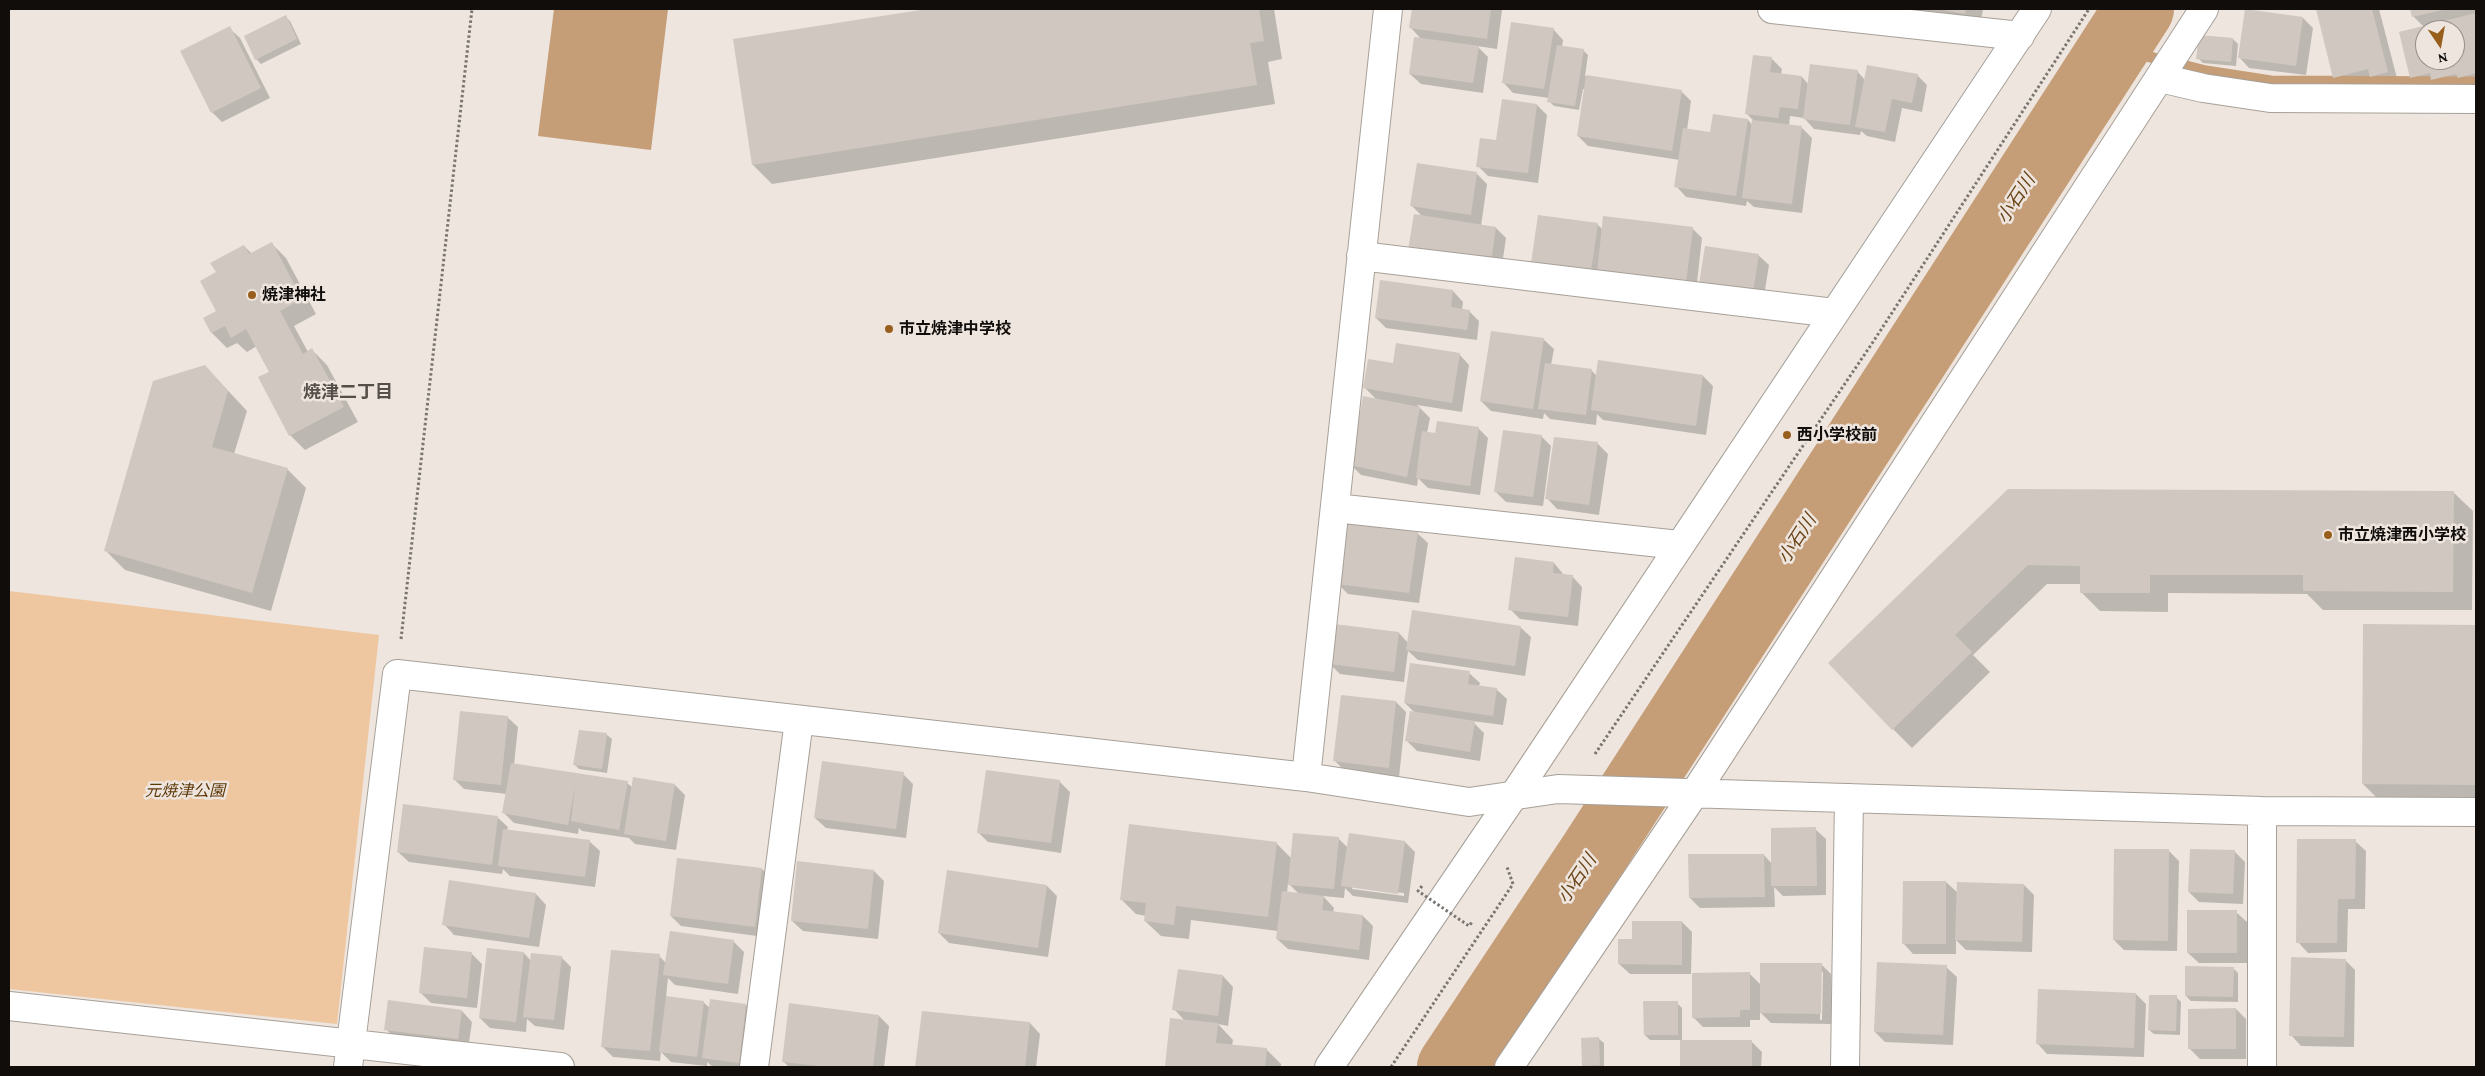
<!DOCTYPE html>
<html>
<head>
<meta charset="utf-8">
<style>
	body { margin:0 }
	#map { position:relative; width:2485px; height:1076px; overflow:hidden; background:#ede5de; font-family:"Crimson Pro",serif }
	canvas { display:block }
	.frame { position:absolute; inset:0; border:10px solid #100d0b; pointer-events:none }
	.north { position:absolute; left:2415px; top:20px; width:50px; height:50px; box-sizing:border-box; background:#ede5de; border:1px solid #958f8a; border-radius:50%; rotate:168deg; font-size:14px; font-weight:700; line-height:20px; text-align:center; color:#100d0b }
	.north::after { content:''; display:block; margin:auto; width:18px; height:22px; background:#985f1c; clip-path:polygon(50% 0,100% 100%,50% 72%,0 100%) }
</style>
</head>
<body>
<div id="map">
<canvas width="2485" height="1076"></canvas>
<div class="frame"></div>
<div class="north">N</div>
</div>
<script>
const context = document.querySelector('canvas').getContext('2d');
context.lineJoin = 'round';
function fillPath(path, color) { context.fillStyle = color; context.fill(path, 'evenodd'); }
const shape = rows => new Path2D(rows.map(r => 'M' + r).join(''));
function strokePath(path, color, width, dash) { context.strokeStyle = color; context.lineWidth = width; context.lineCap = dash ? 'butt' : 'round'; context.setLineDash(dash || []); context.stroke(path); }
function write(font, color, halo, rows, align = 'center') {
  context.font = font + ' "Crimson Pro","Noto Sans JP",serif'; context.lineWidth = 5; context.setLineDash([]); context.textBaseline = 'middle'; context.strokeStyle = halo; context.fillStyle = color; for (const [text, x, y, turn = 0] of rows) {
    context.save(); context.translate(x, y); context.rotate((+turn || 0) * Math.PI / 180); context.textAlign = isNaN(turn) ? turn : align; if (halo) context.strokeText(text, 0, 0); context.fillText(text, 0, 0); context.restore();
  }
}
fillPath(shape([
	[9,591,379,635,337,1024,9,989]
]), '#eec7a1');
fillPath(shape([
	[554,9,668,9,651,150,538,136]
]), '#c59d77');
fillPath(shape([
	[935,9,1274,9,1282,59,1268,62,1275,104,772,184,753,165,734,40],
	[1413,9,1502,10,1497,49,1477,46,1488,57,1483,93,1421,84,1410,74,1422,40,1411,28],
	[1867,9,1983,9,1980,28],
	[2318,9,2379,9,2398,82,2382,86,2375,80,2345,88,2335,77],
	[2411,9,2476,9,2476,86,2469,88,2465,84,2443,89,2437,84,2421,88,2411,78,2424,27,2413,16],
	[2425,30,2455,30,2455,60,2425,60],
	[285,17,290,21,301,44,261,64,256,59],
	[2303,18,2313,28,2306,75,2249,68,2239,57],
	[229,28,240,38,270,98,222,122,212,112],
	[1553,29,1563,40,1562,47,1583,50,1588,55,1585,76,1681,91,1691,101,1687,130,1711,134,1714,115,1748,120,1753,126,1754,121,1746,113,1771,58,1782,69,1781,74,1802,77,1808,84,1857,71,1865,80,1917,75,1927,85,1922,112,1902,108,1895,142,1867,136,1861,131,1860,135,1814,129,1804,118,1790,116,1789,126,1802,128,1812,138,1802,213,1754,207,1747,201,1746,206,1686,197,1676,186,1680,160,1588,146,1578,136,1585,89,1583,89,1579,110,1554,106,1549,101,1549,98,1513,93,1503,82],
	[2233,39,2238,44,2236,66,2203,63,2198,58],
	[1537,105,1547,115,1538,183,1488,176,1478,166,1497,141],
	[1477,174,1487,184,1481,226,1496,228,1506,238,1501,272,1423,217,1411,205],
	[1539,217,1597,224,1603,230,1692,228,1702,238,1696,292,1601,280],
	[271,243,286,258,316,314,294,326,308,352,312,350,327,365,358,422,305,450,290,435,270,372,257,346,247,352,237,343,227,348,212,333,205,318,218,312,217,272,244,246,252,254],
	[1706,247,1758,255,1769,265,1763,302],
	[1381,281,1453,291,1463,302,1462,310,1469,311,1479,321,1477,340,1386,328,1376,318],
	[1543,339,1554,349,1551,365,1592,371,1597,376,1703,376,1713,386,1706,435,1603,420,1597,414,1596,425,1550,419,1544,413,1543,419,1491,411,1481,401],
	[1459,354,1469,365,1462,412,1417,405,1430,418,1427,433,1436,435,1478,428,1488,438,1480,495,1428,488,1418,478,1417,486,1361,475,1351,465,1377,400,1365,388,1394,365],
	[205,366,247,411,234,454,287,469,306,488,271,611,125,570,106,551],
	[1541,436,1551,446,1543,506,1506,502,1495,491],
	[1555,438,1598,444,1608,454,1599,515,1557,509,1547,498],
	[2008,490,2453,492,2473,511,2472,610,2323,610,2307,594,2168,593,2168,612,2100,611,2081,592,2081,584,2047,584,1973,655,1990,672,1912,748,1893,729],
	[1417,533,1428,543,1419,603,1348,594,1337,583],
	[1554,563,1564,575,1572,576,1582,587,1578,626,1520,619,1510,609],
	[2364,626,2476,626,2476,803,2382,803,2363,784],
	[1520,627,1531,637,1525,676,1418,660,1408,651,1404,682,1340,674,1330,664,1399,633,1408,643],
	[1469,673,1480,683,1479,686,1496,689,1507,699,1503,725,1472,721,1484,733,1480,761,1417,751,1406,740,1415,713,1405,703],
	[1342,696,1396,702,1406,712,1399,777,1345,771,1334,760],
	[507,717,518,727,514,765,627,783,633,788,634,778,675,785,685,795,676,850,635,844,629,838,582,831,579,828,578,834,514,823,504,813,507,794,464,789,454,779],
	[607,735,612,739,607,773,579,769,574,764],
	[903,774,913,784,906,838,826,828,815,818],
	[1060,782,1070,792,1061,853,988,842,978,832],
	[497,817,508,827,507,830,589,841,600,851,595,887,510,876,503,869,502,874,409,862,398,852],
	[1815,829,1826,839,1826,895,1783,896,1774,887,1775,907,1700,908,1690,898,1764,855,1772,864],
	[1350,835,1405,842,1415,852,1408,903,1353,896,1345,888,1344,898,1323,896,1334,908,1333,912,1363,916,1373,926,1369,960,1288,949,1277,939,1278,931,1191,920,1189,939,1161,936,1145,921,1146,916,1136,914,1121,899,1276,843,1292,859,1338,838,1348,848],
	[1288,883,1299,894,1287,893],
	[1352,887,1404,893,1404,896,1352,889],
	[2355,841,2366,851,2365,909,2348,909,2347,952,2308,953,2298,942],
	[2168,850,2179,861,2177,951,2124,950,2114,940],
	[2235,852,2245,862,2243,904,2199,902,2189,892],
	[762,869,772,880,765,937,681,926,671,916],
	[874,871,884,881,878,939,803,931,792,921],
	[1946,882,1958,893,2024,885,2034,895,2032,952,1966,950,1956,940,1956,954,1913,954,1903,943],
	[1047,886,1057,896,1048,957,949,943,939,933],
	[536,894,546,905,539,947,454,935,444,924],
	[2236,912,2247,922,2247,963,2199,963,2188,953],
	[1682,922,1692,932,1691,974,1749,973,1761,985,1821,964,1831,974,1831,1024,1771,1023,1760,1012,1760,1020,1750,1020,1750,1027,1703,1027,1693,1017,1693,974,1630,974,1619,964,1633,940],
	[1820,972,1823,972,1822,1020,1820,1020],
	[671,932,734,942,744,952,738,994,675,985,668,978,666,997,703,1002,710,1008,746,1005,756,1016,749,1067,713,1067,707,1062,707,1066,671,1062,661,1052,660,1061,613,1057,603,1047,659,956,666,963],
	[524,953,531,961,561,957,571,967,564,1030,535,1026,527,1019,526,1032,490,1028,480,1018],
	[472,954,482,964,477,1008,431,1003,420,992],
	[2345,960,2355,970,2354,1047,2301,1046,2291,1035],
	[1946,967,1957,977,1953,1045,1885,1042,1875,1032],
	[2233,968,2238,973,2238,1002,2191,1001,2186,996],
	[1179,970,1223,976,1233,987,1228,1026,1218,1024,1233,1040,1232,1046,1266,1049,1281,1064,1281,1067,1166,1067,1171,1020,1185,1021,1174,1009],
	[2136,994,2146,1004,2144,1057,2047,1054,2037,1043],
	[2176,997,2181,1002,2180,1035,2154,1034,2149,1030],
	[1677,1003,1682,1008,1682,1041,1751,1041,1762,1052,1761,1067,1681,1067,1681,1040,1650,1040,1645,1035],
	[2236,1009,2246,1019,2246,1059,2200,1059,2190,1049],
	[462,1011,472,1022,468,1049,396,1039,386,1029],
	[923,1013,1030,1023,1040,1034,1036,1067,917,1067],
	[879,1016,889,1026,884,1067,789,1067,783,1061],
	[1599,1039,1604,1043,1604,1067,1585,1067,1583,1065]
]), '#0003');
strokePath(shape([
	[2114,48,2206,71,2271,81,2476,82]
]), '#c59d77', 11);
strokePath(shape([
	[1452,1067,1594,853,2139,9]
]), '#c59d77', 70);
fillPath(shape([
	[927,9,1259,9,1264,41,1250,43,1257,85,752,165,733,39],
	[1412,9,1491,9,1487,39,1409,28],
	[1939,9,1966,9,1965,14],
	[2245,9,2303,17,2296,66,2238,58],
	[2316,9,2372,9,2388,72,2370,77,2368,69,2333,78],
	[2410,9,2443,9,2443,10,2412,17],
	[2476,13,2476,73,2458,78,2456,74,2431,80,2430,73,2410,78,2399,32],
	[2425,30,2455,30,2455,60,2425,60],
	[286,15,297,39,255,60,244,36],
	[1511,22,1554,28,1544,89,1502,83],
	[230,26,261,88,211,113,180,51],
	[2199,35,2233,38,2231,62,2196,59],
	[1414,37,1479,46,1473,83,1409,74],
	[1557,45,1584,49,1575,106,1547,102],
	[1753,55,1772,57,1770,72,1802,76,1798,109,1780,107,1778,118,1745,114],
	[1810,64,1858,70,1850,125,1803,119],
	[1867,65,1918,74,1912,103,1892,99,1885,132,1855,127],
	[1586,75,1682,90,1672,151,1577,136],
	[1502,99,1537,104,1528,173,1476,167,1480,138,1496,140],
	[1713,114,1748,119,1736,196,1674,187,1683,128,1710,132],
	[1752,120,1802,126,1792,204,1742,198],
	[1417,163,1477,172,1471,215,1410,206],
	[1414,214,1496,227,1491,262,1408,250],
	[1538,215,1598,223,1591,271,1531,263],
	[1603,216,1693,227,1686,283,1597,273],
	[272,242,302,299,280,311,303,354,312,348,344,407,289,436,258,377,269,372,246,329,231,338,225,326,211,333,203,318,216,311,200,281,216,272,210,263,244,245,249,254],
	[1705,246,1759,254,1753,292,1699,284],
	[1380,280,1453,290,1451,307,1470,310,1467,330,1375,318],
	[1491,331,1544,338,1533,409,1480,401],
	[1396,343,1460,353,1452,403,1363,388,1368,359,1393,363],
	[1598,360,1703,375,1696,426,1591,410],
	[1545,363,1592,369,1586,415,1538,409],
	[205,365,228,391,212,447,288,468,252,593,104,551,153,381],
	[1363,396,1420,407,1407,477,1350,465],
	[1437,421,1479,427,1470,486,1416,478,1422,431,1435,433],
	[1503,430,1542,435,1533,497,1494,492],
	[1554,437,1598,442,1589,505,1545,499],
	[2008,489,2454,491,2453,592,2303,591,2303,575,2150,575,2150,593,2080,593,2080,566,2028,565,1955,635,1972,652,1892,730,1828,663],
	[1344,522,1418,532,1409,593,1336,584],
	[1515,557,1554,562,1553,573,1573,575,1568,617,1508,610],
	[1412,610,1521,626,1515,666,1406,650],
	[1334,624,1399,632,1394,672,1329,664],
	[2363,624,2476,625,2476,785,2362,784],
	[1410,663,1470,671,1468,684,1497,688,1493,716,1404,703],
	[1341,695,1396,701,1389,768,1333,761],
	[460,711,508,716,501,785,453,780],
	[1410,711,1475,721,1470,752,1405,741],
	[579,730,607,733,602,769,573,765],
	[822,761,904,772,896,829,814,818],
	[511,763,628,781,619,830,571,821,575,786,568,825,502,813],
	[986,770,1060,780,1051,843,977,833],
	[633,777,675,784,666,841,624,834],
	[403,804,498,816,492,865,397,852],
	[1129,824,1277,842,1268,917,1176,906,1174,925,1144,921,1146,903,1120,900],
	[1816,827,1817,886,1771,886,1771,828],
	[503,829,590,840,585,877,498,866],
	[1293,833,1339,837,1334,889,1288,885],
	[1349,833,1405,841,1398,894,1341,886],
	[2297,839,2356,839,2355,899,2338,899,2337,943,2296,943],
	[2114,849,2169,849,2168,941,2113,940],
	[2190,849,2235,850,2233,894,2188,892],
	[1688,854,1764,854,1765,897,1689,898],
	[677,858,762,868,755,927,670,916],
	[797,861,874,870,868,929,791,921],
	[947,870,1047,885,1038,948,938,933],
	[449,880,536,893,529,938,442,925],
	[1903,881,1946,881,1946,944,1902,944],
	[1957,882,2024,884,2022,942,1955,940],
	[1282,891,1324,896,1322,910,1363,915,1359,950,1276,939],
	[2187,910,2237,910,2237,953,2187,953],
	[1632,921,1682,921,1682,965,1618,964,1618,939,1632,939],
	[670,931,734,940,728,984,663,975],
	[424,947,472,952,467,998,419,993],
	[487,948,524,952,516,1022,479,1018],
	[611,950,660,954,650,1051,601,1047],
	[531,953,562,956,554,1020,523,1017],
	[2291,957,2346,959,2344,1037,2289,1036],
	[1877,962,1947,965,1943,1035,1874,1032],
	[1760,963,1822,963,1821,1014,1760,1013],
	[2185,966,2234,967,2233,997,2185,996],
	[1178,969,1223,975,1218,1016,1172,1010],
	[1750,972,1750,1010,1740,1010,1740,1017,1692,1018,1692,973],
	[2038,989,2136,993,2134,1048,2036,1044],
	[2149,995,2177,995,2176,1031,2148,1030],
	[666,996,704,1001,697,1057,659,1052],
	[710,999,746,1004,739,1063,702,1058],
	[388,1000,462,1010,458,1039,384,1030],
	[1643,1001,1678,1001,1678,1035,1644,1035],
	[789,1003,879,1015,873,1067,828,1067,782,1062],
	[2236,1008,2236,1049,2188,1049,2188,1009],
	[922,1011,1030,1022,1025,1067,915,1067],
	[1170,1018,1218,1023,1216,1043,1267,1048,1265,1067,1165,1067],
	[1599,1037,1600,1065,1582,1066,1581,1038],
	[1680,1040,1752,1040,1752,1067,1680,1067]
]), '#cfc7c0');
const street = shape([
	[1772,9,2020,36],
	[2160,78,2203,88,2270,98,2476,99],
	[1361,256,1834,313],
	[1335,508,1679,545],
	[1306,777,1388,9],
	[9,1006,560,1067],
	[348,1067,397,674,1306,777,1469,802,1558,789,2262,811,2476,812],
	[754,1067,799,720],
	[1509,1067,1694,794,2204,9],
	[1845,1067,1849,798],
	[2262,1067,2262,811]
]);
const secondary = shape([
	[1329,1067,1514,795,2037,9]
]);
strokePath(street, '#a7a099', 30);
strokePath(secondary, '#a7a099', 30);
strokePath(shape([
	[401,639,472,9],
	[1595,754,1873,342,2089,9],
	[1391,1067,1513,884,1507,867]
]), '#7a7571', 3, [2.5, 2.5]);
strokePath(street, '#fff', 28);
strokePath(secondary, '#fff', 28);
strokePath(shape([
	[1422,886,1418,891,1469,926,1473,921]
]), '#7a7571', 3, [2.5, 2.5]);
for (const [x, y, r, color] of [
	[252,295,5,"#985f1c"],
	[889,329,5,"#985f1c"],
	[1787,435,5,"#985f1c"],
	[2328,535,5,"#985f1c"]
]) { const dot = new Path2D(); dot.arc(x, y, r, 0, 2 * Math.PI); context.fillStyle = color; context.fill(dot); strokePath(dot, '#ede5de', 2); }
write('bold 16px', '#100d0b', '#ede5de', [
	["焼津神社",262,295],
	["市立焼津中学校",899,329],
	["西小学校前",1797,435],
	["市立焼津西小学校",2338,535]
], 'left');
write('italic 16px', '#5e3707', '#ede5de', [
	["元焼津公園",185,791]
]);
write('italic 18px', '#6a4316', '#ede5de', [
	["小石川",2016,199,-57],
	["小石川",1797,539,-57],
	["小石川",1577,879,-56]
]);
write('bold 18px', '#554f49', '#ede5de', [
	["焼津二丁目",348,392]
]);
</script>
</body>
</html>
